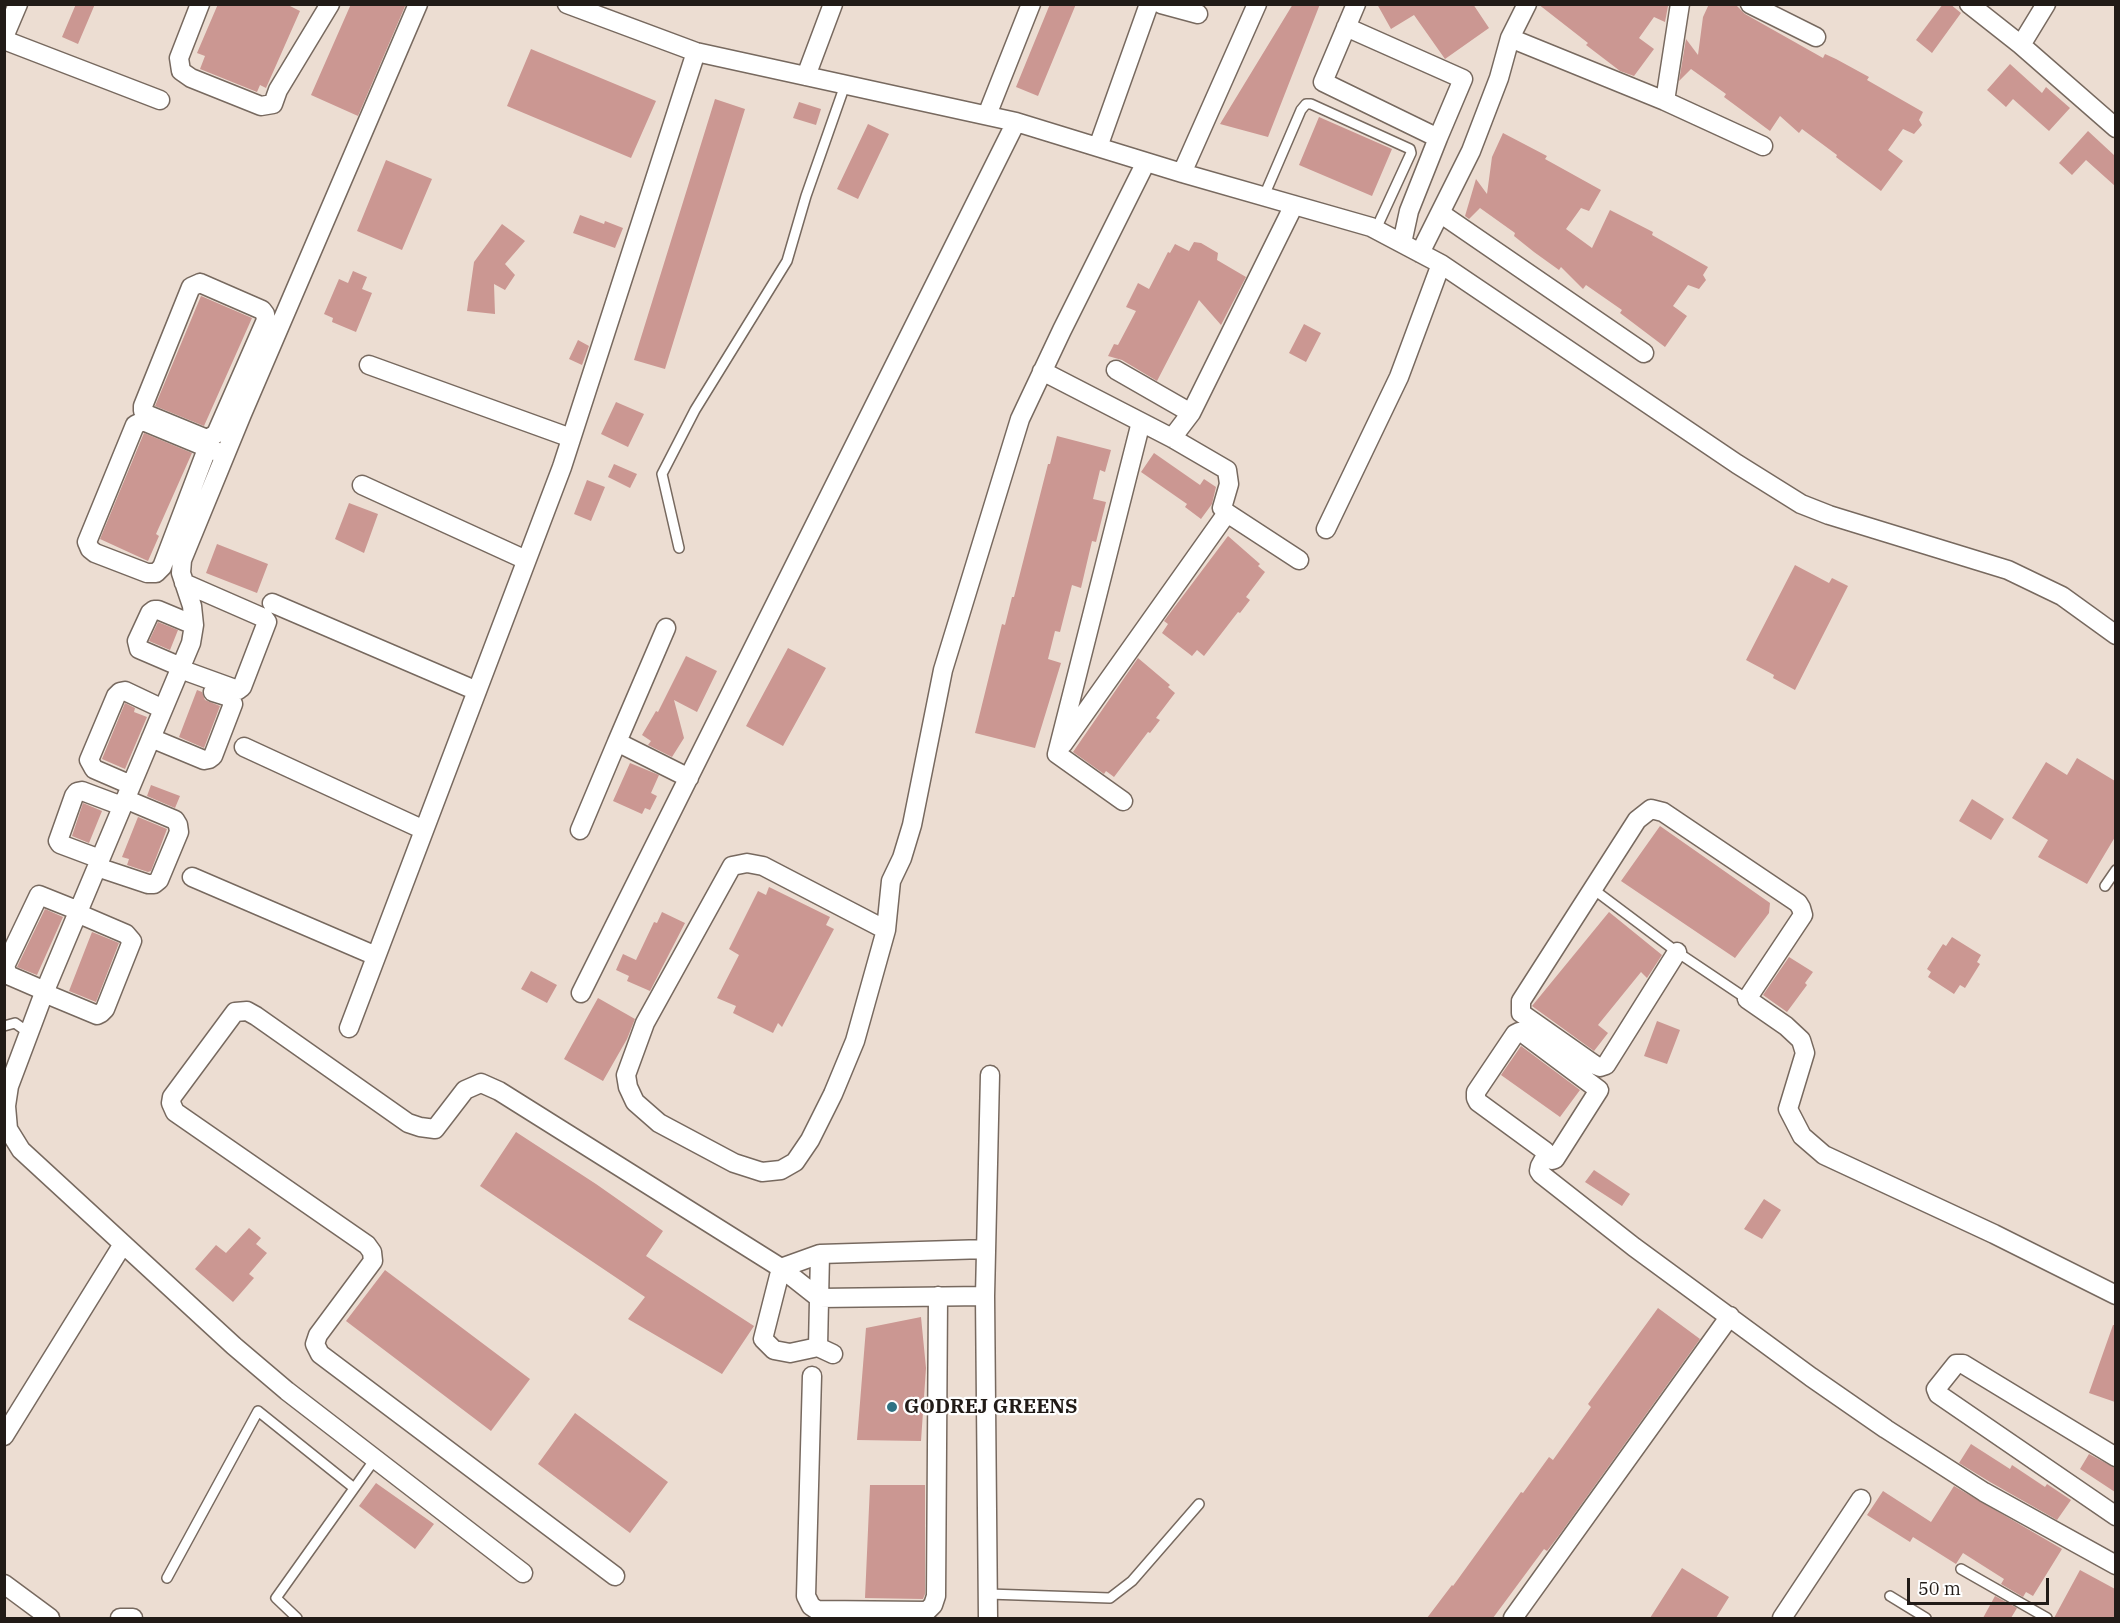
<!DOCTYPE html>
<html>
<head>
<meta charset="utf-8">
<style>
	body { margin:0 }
	#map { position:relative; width:2120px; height:1623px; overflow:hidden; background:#ecddd2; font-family:"IBM Plex Serif",serif }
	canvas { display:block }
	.frame { position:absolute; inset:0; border:6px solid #211b17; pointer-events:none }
	.scale { position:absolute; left:1907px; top:1578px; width:142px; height:27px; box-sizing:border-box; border:3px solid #211b17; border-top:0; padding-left:8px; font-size:18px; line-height:21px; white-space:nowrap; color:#211b17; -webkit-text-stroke:4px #fff; paint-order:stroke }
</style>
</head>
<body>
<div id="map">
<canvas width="2120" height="1623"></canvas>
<div class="frame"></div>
<div class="scale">50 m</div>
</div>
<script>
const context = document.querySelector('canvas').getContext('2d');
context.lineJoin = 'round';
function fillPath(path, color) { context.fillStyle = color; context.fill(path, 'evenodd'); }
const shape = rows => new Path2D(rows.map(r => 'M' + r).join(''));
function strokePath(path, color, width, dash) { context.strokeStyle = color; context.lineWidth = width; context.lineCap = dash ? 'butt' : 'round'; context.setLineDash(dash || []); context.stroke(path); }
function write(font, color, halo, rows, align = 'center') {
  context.font = font + ' "IBM Plex Serif",serif'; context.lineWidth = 4.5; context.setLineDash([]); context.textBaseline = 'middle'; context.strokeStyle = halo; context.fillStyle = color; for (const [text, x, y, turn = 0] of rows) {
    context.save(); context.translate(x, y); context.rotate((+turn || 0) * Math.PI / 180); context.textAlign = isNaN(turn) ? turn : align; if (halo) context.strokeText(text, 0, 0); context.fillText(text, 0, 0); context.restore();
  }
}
fillPath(shape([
	[76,4,95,4,78,44,62,37],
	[218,4,286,4,300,11,266,88,260,85,257,92,200,69,205,56,197,53],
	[351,4,406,4,358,116,311,95],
	[1050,4,1076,4,1038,96,1016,87],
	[1293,4,1320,4,1268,137,1220,124],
	[1377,4,1473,4,1489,28,1445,59,1414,15,1391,29],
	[1538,4,1667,4,1668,6,1665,22,1654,17,1639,38,1654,49,1634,76,1620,71,1607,61,1586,45,1588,43],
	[1709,4,1735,4,1745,14,1823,58,1825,54,1836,59,1869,77,1867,80,1923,112,1919,120,1922,125,1914,134,1903,129,1888,150,1903,161,1881,191,1836,157,1837,155,1802,129,1799,133,1780,116,1770,131,1724,97,1726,94,1691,69,1679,81,1686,39,1698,55,1703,17],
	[1943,4,1950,4,1961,13,1932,53,1916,40],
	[531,49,656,101,631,158,507,106],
	[2010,64,2042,93,2046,87,2070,108,2049,131,2013,99,2006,107,1987,90],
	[715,99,745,109,665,369,634,360],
	[799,102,821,109,816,125,793,118],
	[1319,117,1392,149,1372,196,1299,165],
	[868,124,889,134,858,199,837,189],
	[2088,131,2115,156,2115,186,2086,160,2072,175,2059,163],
	[1503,133,1547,156,1545,159,1601,190,1589,211,1581,208,1566,229,1592,248,1610,210,1653,232,1652,235,1708,267,1703,275,1706,280,1699,289,1688,285,1673,306,1687,316,1665,347,1620,313,1622,310,1586,285,1583,289,1561,267,1559,270,1534,252,1514,236,1515,233,1480,208,1469,219,1465,216,1476,179,1487,194,1492,157],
	[386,160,432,179,402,250,357,231],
	[580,215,604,224,605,221,623,228,615,248,573,233],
	[502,224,525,241,505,264,515,275,505,290,494,284,495,314,467,311,474,262],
	[1194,242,1201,243,1218,253,1217,260,1246,277,1221,325,1199,300,1157,381,1122,360,1108,356,1114,344,1118,345,1136,311,1126,307,1138,283,1149,289,1168,252,1170,253,1175,244,1189,251],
	[353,271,367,277,362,289,372,293,356,332,332,322,333,318,324,314,339,279,348,283],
	[201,296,252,318,204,426,155,406],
	[1304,324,1321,333,1306,362,1289,353],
	[578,340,589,346,582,365,569,359],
	[616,402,644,414,628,447,601,434],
	[144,433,192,453,156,534,159,536,148,561,100,539],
	[1057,436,1111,450,1105,472,1100,470,1093,499,1106,502,1096,542,1092,541,1081,588,1072,585,1060,632,1055,631,1048,659,1061,663,1035,748,975,733,1002,624,1005,625,1012,597,1014,597,1048,464,1050,464],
	[1154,453,1200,485,1204,479,1216,487,1212,504,1201,519,1185,507,1187,504,1141,472],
	[614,464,637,474,630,488,608,477],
	[587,480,605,487,591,521,574,514],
	[349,503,378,514,364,553,335,539],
	[1228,536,1260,564,1258,566,1265,572,1246,597,1250,600,1240,613,1238,612,1204,656,1197,650,1192,656,1162,633,1168,624,1164,621],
	[217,544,268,564,257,593,206,573],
	[1795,565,1829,583,1832,578,1848,586,1795,690,1773,678,1774,675,1746,660],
	[158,622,178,630,170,650,149,641],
	[788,648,826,668,783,746,746,726],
	[686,656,717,671,697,712,674,700,684,738,672,757,648,745,651,741,642,735,656,711,658,712],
	[1138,658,1170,685,1168,687,1175,693,1156,718,1160,720,1150,733,1148,732,1114,777,1106,771,1104,774,1073,752],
	[197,690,202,692,205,700,220,706,204,748,179,737],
	[125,703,135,708,134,712,147,717,125,769,102,759],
	[2077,758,2115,781,2115,837,2087,884,2038,857,2048,840,2012,818,2046,762,2067,775],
	[630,763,659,775,651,793,657,796,650,810,645,808,642,814,613,801],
	[151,785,180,796,175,808,147,796],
	[1972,799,2004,819,1991,840,1959,821],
	[83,803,102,811,89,843,72,836],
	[138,817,167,829,151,871,148,872,127,865,129,859,122,857],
	[1660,826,1770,903,1769,913,1735,958,1621,881],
	[769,887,830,917,826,925,834,929,782,1027,778,1023,773,1033,733,1013,736,1006,717,998,739,955,729,949,758,891,766,895],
	[45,909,63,917,37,975,17,967],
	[662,912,685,923,650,991,627,981,629,976,616,970,623,954,636,960,654,922,657,923],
	[1609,912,1662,955,1647,978,1641,972,1598,1025,1608,1033,1594,1051,1532,1006],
	[92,932,119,943,96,1002,69,991],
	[1952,937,1981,955,1977,962,1980,964,1965,988,1960,985,1954,994,1928,977,1931,972,1927,969,1943,944,1946,946],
	[1789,957,1813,972,1805,983,1807,985,1787,1012,1763,995],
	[531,971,557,985,547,1003,521,989],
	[598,998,635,1019,627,1039,603,1081,564,1059],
	[1657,1021,1680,1030,1667,1064,1644,1056],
	[1521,1046,1580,1090,1560,1117,1501,1075],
	[516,1132,596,1184,663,1231,646,1256,754,1326,722,1374,628,1319,645,1297,480,1186],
	[1594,1170,1630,1194,1622,1206,1585,1182],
	[1764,1199,1781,1210,1762,1239,1744,1229],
	[249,1228,261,1238,256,1244,267,1253,249,1274,254,1278,233,1302,195,1269,216,1245,226,1253],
	[385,1270,530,1379,491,1431,346,1321],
	[1658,1308,1700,1339,1560,1534,1547,1551,1544,1549,1493,1618,1427,1618,1452,1585,1453,1586,1521,1492,1523,1493,1549,1457,1553,1460,1591,1407,1588,1404],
	[921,1317,926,1368,921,1441,857,1440,866,1328],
	[2113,1325,2115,1325,2115,1402,2089,1393],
	[575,1413,668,1482,630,1533,538,1464],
	[1971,1444,2010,1469,2012,1465,2045,1487,2047,1484,2071,1500,2057,1520,1990,1482,1959,1463],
	[2089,1454,2115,1468,2115,1492,2080,1469],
	[376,1483,434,1524,415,1549,359,1506],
	[870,1485,925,1485,925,1594,923,1599,865,1598],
	[1954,1486,2062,1549,2033,1596,2026,1592,2023,1597,2001,1584,2004,1579,1963,1553,1956,1564,1913,1537,1910,1542,1867,1515,1883,1491,1931,1522],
	[1682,1568,1729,1597,1716,1618,1650,1618],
	[2080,1570,2115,1589,2115,1618,2054,1618],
	[1995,1596,2017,1608,2011,1618,1983,1618]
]), '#cb9792');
const lane = shape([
	[1264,196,1301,110,1306,104,1311,104,1410,149,1411,153,1376,229],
	[679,548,662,474,695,410,787,261,806,196,845,85],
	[2105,886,2116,870],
	[1593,889,1677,952,1747,999],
	[4,1026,15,1023,29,1033],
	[1961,1569,2047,1618],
	[167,1578,258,1411,354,1488],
	[988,1594,1110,1598,1132,1581,1199,1504],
	[1890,1596,1926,1618],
	[297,1618,276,1598,375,1459]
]);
const street = shape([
	[200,4,179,58,181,71,191,78,261,106,273,104,278,90,330,4],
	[418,4,242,414,182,560,181,573,192,606,194,625,191,643,44,993,9,1086,6,1106,8,1129,21,1150,234,1346,287,1391,523,1573],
	[567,4,696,52,1016,122,1182,173,1371,227,1441,264,1737,464,1801,504,1829,515,2008,570,2062,596,2116,635],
	[1161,4,1198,14],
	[1356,4,1323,82,1438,138,1409,211,1402,243],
	[1750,4,1816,37],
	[1969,4,2021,45,2116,128],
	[1346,27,1463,79,1438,138],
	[4,37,18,4],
	[1510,38,1665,101,1763,146],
	[4,40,160,100],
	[2021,45,2046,4],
	[806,76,833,4],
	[1665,101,1680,4],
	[987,115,1031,4],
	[1098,147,1149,4],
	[1182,173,1257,4],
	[1440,213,1644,353],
	[1420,253,1471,151,1499,78,1510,38,1527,4],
	[200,283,262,310,265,314,266,320,216,434,207,439,146,414,143,411,143,406,191,287,200,283],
	[369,365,571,438],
	[1116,370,1191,413],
	[1042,371,1172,438,1227,470,1229,484,1222,508,1227,513,1299,560],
	[1172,438,1191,413,1294,205],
	[207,449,162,567,156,573,147,573,95,553,90,549,87,542,135,425,143,421,225,455],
	[362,485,526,560],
	[1326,529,1399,377,1441,264],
	[272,603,477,691],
	[181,667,139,649,137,641,150,613,154,610,158,610,194,625],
	[180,669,238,690,242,687,267,622,264,618,184,583],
	[151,738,204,760,209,759,213,756,233,704,229,697,213,692],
	[617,742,666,628],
	[1063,744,1227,513],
	[244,747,424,830],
	[131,785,94,769,89,760,116,696,120,692,125,691,163,709],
	[1123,801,1057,754,1141,422],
	[580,830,617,742,689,778],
	[100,859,60,844,58,841,74,796,77,792,82,791,122,806],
	[97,867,148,884,154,884,159,880,179,832,178,825,175,820,125,799],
	[192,877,376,956],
	[886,930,855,1041,833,1094,810,1140,795,1162,781,1170,762,1172,734,1163,659,1123,635,1102,628,1087,626,1075,645,1023,732,866,747,863,763,866,886,930,891,881,902,858,912,825,943,670,1020,419,1062,330,1146,162],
	[1677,952,1606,1065,1600,1067,1595,1065,1521,1013,1521,1001,1637,820,1651,809,1663,812,1798,903,1801,908,1803,915,1747,999,1786,1026,1801,1040,1805,1053,1788,1109,1802,1136,1824,1155,1994,1234,2116,1295],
	[45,991,8,975,5,966,39,895,79,911],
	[44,993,97,1015,101,1013,105,1009,132,941,126,934,77,913],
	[581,993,1016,122],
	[349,1028,562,467,696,52],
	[1519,1032,1524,1034,1599,1090,1555,1159,1552,1160,1545,1157,1545,1151,1478,1102,1476,1098,1476,1092,1515,1034,1519,1032],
	[1545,1157,1540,1166,1539,1171,1541,1174,1634,1247,1811,1377,1886,1429,1984,1492,2116,1565],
	[820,1254,818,1347,833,1354],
	[781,1268,820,1254,986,1249],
	[781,1268,763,1339,774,1350,790,1353,818,1347],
	[812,1376,806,1596,811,1606,817,1610,927,1611,933,1605,936,1596,938,1296],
	[4,1436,123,1244],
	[2116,1457,1963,1364,1956,1364,1936,1389,1938,1394,2116,1516],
	[615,1576,320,1354,315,1344,318,1335,373,1261,372,1252,367,1245,175,1112,171,1103,172,1097,235,1012,247,1011,256,1016,408,1123,420,1127,435,1129,465,1090,481,1083,499,1091,781,1268,819,1298,985,1296],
	[4,1584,50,1618],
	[120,1618,133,1618],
	[988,1618,985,1296,990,1075],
	[1513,1618,1730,1316],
	[1782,1618,1861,1499]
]);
strokePath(lane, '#77695f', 12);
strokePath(street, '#77695f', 21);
strokePath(lane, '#fff', 9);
strokePath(street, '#fff', 18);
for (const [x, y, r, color] of [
	[892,1407,6,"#2f7283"]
]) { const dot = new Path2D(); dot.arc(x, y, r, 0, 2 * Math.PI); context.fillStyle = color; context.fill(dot); strokePath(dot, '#fff', 2); }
write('bold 20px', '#211b17', '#fff', [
	["GODREJ GREENS",904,1407]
], 'left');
</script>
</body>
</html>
